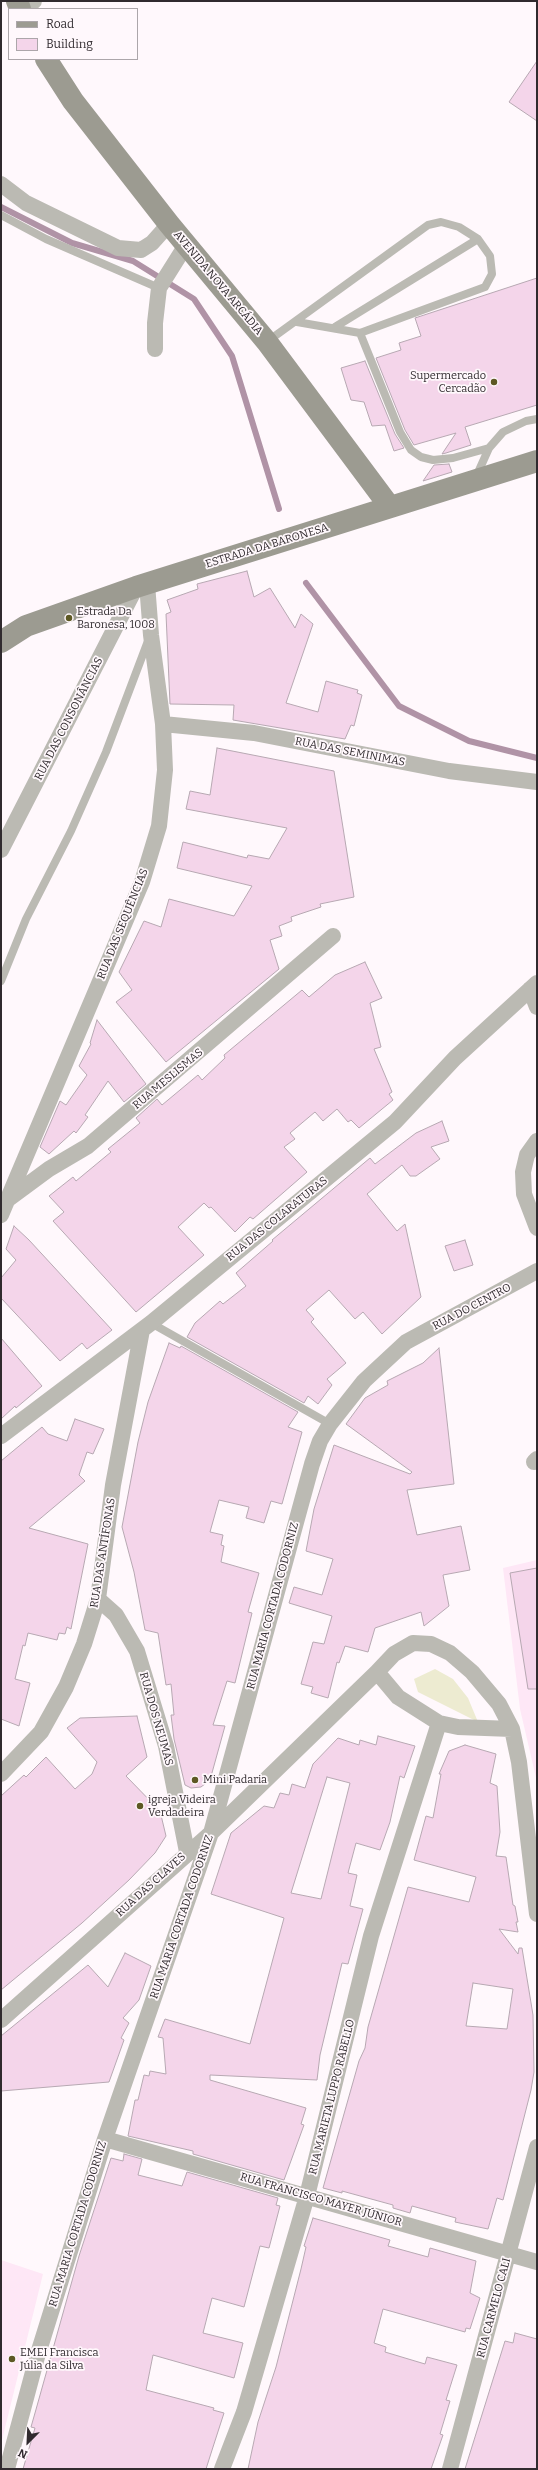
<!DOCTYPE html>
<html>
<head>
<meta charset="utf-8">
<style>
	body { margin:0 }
	#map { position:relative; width:538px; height:2470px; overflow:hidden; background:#fff8fc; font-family:Bitter,serif }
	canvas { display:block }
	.frame { position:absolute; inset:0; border:2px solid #302a2e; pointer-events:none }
	.legend { position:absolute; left:8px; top:8px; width:130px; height:52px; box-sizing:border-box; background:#fff8fc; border:1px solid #aca6aa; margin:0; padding:5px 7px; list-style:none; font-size:12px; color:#302a2e }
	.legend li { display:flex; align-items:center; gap:8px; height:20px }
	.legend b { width:20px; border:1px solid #aca6aa }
	.north { position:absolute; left:8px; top:2422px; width:40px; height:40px; -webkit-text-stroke:3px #fff8fc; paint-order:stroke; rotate:204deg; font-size:11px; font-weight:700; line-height:16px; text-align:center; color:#302a2e }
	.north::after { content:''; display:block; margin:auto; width:14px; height:18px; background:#302a2e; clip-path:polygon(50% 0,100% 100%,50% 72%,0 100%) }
</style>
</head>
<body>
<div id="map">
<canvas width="538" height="2470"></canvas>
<div class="frame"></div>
<ul class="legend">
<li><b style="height:5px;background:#9c9b91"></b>Road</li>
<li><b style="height:11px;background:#f4d5ea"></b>Building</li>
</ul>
<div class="north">N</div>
</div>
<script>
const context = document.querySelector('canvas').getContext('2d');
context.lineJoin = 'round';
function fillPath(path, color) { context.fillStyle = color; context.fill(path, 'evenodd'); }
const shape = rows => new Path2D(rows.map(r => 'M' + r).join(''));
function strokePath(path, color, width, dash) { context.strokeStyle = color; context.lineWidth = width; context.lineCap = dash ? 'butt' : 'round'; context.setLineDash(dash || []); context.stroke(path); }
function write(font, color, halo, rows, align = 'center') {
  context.font = font + ' Bitter,serif'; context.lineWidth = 3.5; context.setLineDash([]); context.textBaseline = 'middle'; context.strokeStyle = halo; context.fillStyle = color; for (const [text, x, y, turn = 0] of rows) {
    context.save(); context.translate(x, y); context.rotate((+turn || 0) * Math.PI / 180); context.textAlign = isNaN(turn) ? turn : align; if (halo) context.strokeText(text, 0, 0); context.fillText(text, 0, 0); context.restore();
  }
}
fillPath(shape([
	[537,1560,537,1782,520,1709,503,1568],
	[1,2260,43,2274,1,2444]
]), '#fee7f6');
fillPath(shape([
	[435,1669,453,1679,468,1698,478,1722,418,1692,414,1679]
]), '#edebd1');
strokePath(shape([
	[1,207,72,243,133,261,194,299,232,356,279,509],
	[306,583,399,706,469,741,537,758]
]), '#b093a6', 6);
const building = shape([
	[537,61,537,121,509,102,537,61],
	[537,278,537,405,465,427,471,445,446,453,442,454,456,433,414,445,405,430,376,358,401,350,399,343,421,336,415,318,537,278],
	[365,361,395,434,404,448,394,451,385,425,372,426,364,402,351,400,341,368,365,361],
	[449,464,452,472,423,481,434,465,449,464],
	[247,571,254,597,270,588,295,628,301,614,313,624,286,703,318,712,326,681,358,690,357,693,362,695,354,726,351,725,345,739,233,720,234,705,170,704,166,614,171,612,167,600,198,589,197,584,247,571],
	[217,748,334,771,354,897,320,904,321,907,291,917,292,921,279,926,282,936,270,940,279,969,166,1062,116,1002,132,990,119,972,144,921,161,927,169,899,234,916,252,886,177,868,183,842,247,858,248,855,269,859,287,828,186,809,190,791,210,795,217,748],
	[365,962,382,998,370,1003,381,1047,374,1049,392,1092,389,1094,393,1100,359,1128,351,1120,348,1122,337,1109,323,1121,315,1112,290,1133,295,1139,284,1147,307,1172,253,1219,250,1217,235,1232,211,1207,209,1208,204,1203,178,1227,204,1255,136,1312,53,1221,64,1212,49,1196,73,1177,76,1181,111,1152,108,1149,140,1123,136,1118,157,1099,162,1105,198,1075,202,1080,225,1058,224,1055,302,990,309,997,335,975,365,962],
	[97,1020,146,1084,124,1102,108,1081,85,1115,88,1117,76,1133,74,1131,49,1154,40,1147,60,1101,66,1105,87,1075,79,1066,91,1044,90,1043,97,1020],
	[442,1121,449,1141,431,1147,440,1159,416,1176,410,1176,402,1165,367,1194,397,1231,405,1224,421,1297,382,1334,363,1312,355,1319,329,1290,306,1310,314,1319,311,1322,346,1363,327,1379,332,1385,318,1404,308,1396,304,1403,187,1337,195,1323,220,1301,223,1304,246,1286,236,1273,273,1241,272,1240,370,1158,375,1164,416,1133,442,1121],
	[14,1226,29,1240,112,1330,87,1349,82,1343,60,1361,1,1298,1,1278,16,1260,6,1249,14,1226],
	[465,1240,473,1265,454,1271,445,1246,465,1240],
	[1,1338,42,1386,16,1408,15,1406,1,1419,1,1338],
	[169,1343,180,1348,181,1346,298,1412,288,1427,302,1432,282,1504,271,1501,264,1523,246,1518,249,1507,219,1500,210,1532,223,1535,221,1545,224,1546,221,1562,259,1573,248,1612,252,1613,235,1683,227,1681,213,1725,225,1726,210,1780,201,1787,191,1788,185,1785,174,1739,171,1715,174,1715,171,1684,166,1685,158,1633,145,1630,134,1572,122,1527,138,1442,148,1402,169,1343],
	[439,1348,454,1484,407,1490,417,1535,461,1526,470,1570,443,1575,449,1606,424,1626,421,1612,375,1628,368,1652,345,1646,339,1663,337,1662,328,1698,311,1693,313,1687,301,1684,313,1642,324,1644,332,1616,289,1603,294,1587,322,1595,333,1559,306,1551,314,1509,334,1445,410,1474,412,1472,346,1424,365,1398,388,1385,387,1381,423,1363,439,1348],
	[75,1419,104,1429,93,1454,87,1452,79,1475,85,1481,29,1528,88,1544,71,1629,67,1627,65,1634,59,1633,57,1640,28,1633,25,1646,23,1645,15,1679,30,1683,19,1726,1,1719,1,1461,42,1427,48,1434,67,1441,75,1419],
	[537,1568,537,1689,528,1689,510,1573,537,1568],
	[137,1716,147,1757,126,1776,160,1811,166,1836,155,1853,129,1880,82,1923,1,1990,1,1796,24,1775,26,1777,46,1757,75,1789,92,1774,97,1762,67,1728,80,1718,137,1716],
	[378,1736,415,1746,404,1778,400,1776,390,1822,380,1850,356,1843,348,1873,357,1875,350,1906,363,1909,348,1964,342,1963,320,2055,317,2080,210,2075,210,2080,306,2108,301,2124,304,2125,284,2180,193,2154,193,2151,128,2136,135,2100,138,2100,144,2075,149,2076,150,2071,166,2074,163,2038,158,2037,165,2019,250,2044,284,1918,211,1894,231,1833,264,1806,274,1808,280,1793,289,1795,292,1784,305,1788,313,1764,338,1738,359,1745,360,1740,376,1745,378,1736],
	[327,1777,350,1783,321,1899,291,1893,327,1777],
	[465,1745,496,1754,490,1783,497,1786,500,1832,496,1856,506,1857,513,1905,515,1906,518,1922,516,1922,518,1932,499,1929,518,1954,519,1948,522,1948,533,2015,534,2072,531,2090,503,2200,497,2198,488,2229,455,2222,456,2218,412,2206,410,2213,393,2208,393,2205,342,2191,342,2193,323,2188,359,2061,365,2048,368,2027,408,1887,469,1902,476,1877,414,1860,426,1816,433,1818,441,1774,439,1774,449,1751,465,1745],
	[473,1983,513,1989,507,2029,466,2026,473,1983],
	[125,1953,151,1966,139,2000,123,2018,129,2023,121,2038,124,2040,109,2082,1,2091,1,2036,88,1965,108,1987,125,1953],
	[124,2154,142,2159,138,2175,182,2186,187,2172,278,2198,276,2205,280,2206,269,2248,260,2246,244,2307,212,2298,203,2333,243,2343,234,2378,153,2355,146,2390,214,2408,213,2410,224,2413,213,2447,206,2469,23,2469,35,2428,31,2427,35,2413,79,2256,111,2158,123,2161,124,2154],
	[313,2218,390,2240,388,2246,428,2257,430,2248,476,2261,470,2293,480,2298,470,2329,466,2328,465,2332,383,2309,374,2343,386,2347,385,2352,425,2364,427,2357,457,2365,446,2400,450,2401,440,2434,443,2435,431,2469,248,2469,258,2422,276,2367,301,2269,306,2247,304,2246,313,2218],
	[515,2333,537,2339,537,2469,465,2469,505,2341,513,2343,515,2333]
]);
fillPath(building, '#f4d5ea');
strokePath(building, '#b7a8b2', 1);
strokePath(shape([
	[1,215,46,239,159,288],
	[335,327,478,239],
	[360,333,400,432,411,450,421,457,433,460,453,458,489,448],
	[268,341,428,225,441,222,459,227,478,239,490,256,492,274,485,287,360,333,297,322],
	[476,477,489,448,503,432,526,421,537,419],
	[1,981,26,919,71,831,106,752,148,641],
	[151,1323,330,1424]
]), '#bbbab3', 8);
strokePath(shape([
	[25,9,34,1],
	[1,184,26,203,118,248,141,250,152,243,169,224],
	[155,349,155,323,159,288,186,245],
	[163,724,254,733,449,771,537,782],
	[1,850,136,587],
	[530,989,537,1007],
	[537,1141,527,1155,523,1172,524,1194,537,1228],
	[7,1200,49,1169,88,1146,333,936],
	[1,1215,142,882,159,826,165,770,163,724,151,635,147,584],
	[1,1436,151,1323,395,1122,455,1058,537,983],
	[534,1462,537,1459],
	[98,1599,116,1615,137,1651,166,1746,187,1852],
	[377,1672,394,1654,413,1643,431,1644,450,1653,472,1672,499,1704,512,1729],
	[1,1774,41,1732,66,1687,84,1644,98,1599,113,1485,142,1330],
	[1,2020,211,1833,377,1672,398,1697,439,1723,458,1727,512,1729,519,1762,537,1914],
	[105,2139,537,2262],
	[7,2469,37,2357,105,2139,211,1833,312,1464,320,1441,330,1424,364,1381,406,1342,537,1271],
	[222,2469,244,2412,307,2196,371,1936,439,1723],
	[450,2469,537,2147]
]), '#bbbab3', 16);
strokePath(shape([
	[17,1,20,9],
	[46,59,73,101,169,224,267,342,390,507],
	[1,642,26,626,136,587,537,461]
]), '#9c9b91', 22);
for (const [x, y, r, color] of [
	[494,382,4,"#5d5824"],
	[69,618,4,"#5d5824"],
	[195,1780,4,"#5d5824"],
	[140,1806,4,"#5d5824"],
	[12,2359,4,"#5d5824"]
]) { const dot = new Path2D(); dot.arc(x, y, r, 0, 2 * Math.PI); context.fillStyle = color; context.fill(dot); strokePath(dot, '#fff8fc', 1.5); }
write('11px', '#302a2e', '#fff8fc', [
	["AVENIDA NOVA ARCÁDIA",218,283,50],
	["ESTRADA DA BARONESA",267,546,-17],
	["RUA DAS CONSONÂNCIAS",69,719,-63],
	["RUA DAS SEMINIMAS",350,752,11],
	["RUA DAS SEQUÊNCIAS",123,924,-68],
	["RUA MESLISMAS",168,1079,-40],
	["RUA DAS COLARATURAS",277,1219,-39],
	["RUA DO CENTRO",472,1307,-28],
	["RUA DAS ANTÍFONAS",103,1553,-81],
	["RUA MARIA CORTADA CODORNIZ",273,1606,-75],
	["RUA DOS NEUMAS",156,1719,74],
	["RUA DAS CLAVES",151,1885,-42],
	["RUA MARIA CORTADA CODORNIZ",182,1917,-71],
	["RUA MARIETA LUPPO RABELLO",332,2097,-76],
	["RUA FRANCISCO MAYER JÚNIOR",321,2200,16],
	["RUA MARIA CORTADA CODORNIZ",78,2224,-73],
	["RUA CARMELO CALI",494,2308,-75]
]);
write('11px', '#302a2e', '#fff8fc', [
	["Supermercado",486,376,"right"],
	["Cercadão",486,389,"right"],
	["Estrada Da",77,612],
	["Baronesa, 1008",77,625],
	["Mini Padaria",203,1780],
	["igreja Videira",148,1800],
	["Verdadeira",148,1813],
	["EMEI Francisca",20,2353],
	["Júlia da Silva",20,2366]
], 'left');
</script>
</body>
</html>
